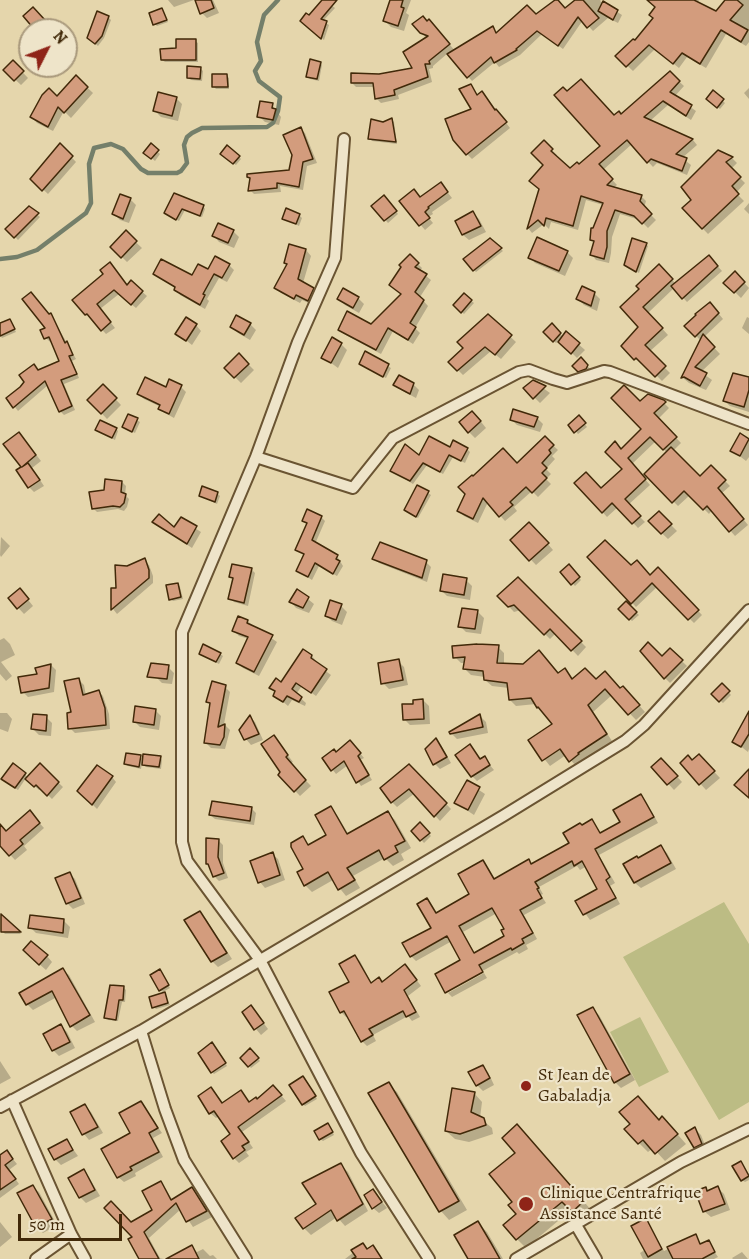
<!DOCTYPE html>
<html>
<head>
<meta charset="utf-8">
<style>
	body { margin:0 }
	#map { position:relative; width:749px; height:1259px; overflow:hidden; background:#e5d6ac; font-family:Alegreya,serif }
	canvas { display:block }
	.north { position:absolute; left:18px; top:18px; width:60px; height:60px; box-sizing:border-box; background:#eee4c9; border:2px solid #a9997c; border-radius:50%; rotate:48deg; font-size:16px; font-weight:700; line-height:24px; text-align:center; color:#412909 }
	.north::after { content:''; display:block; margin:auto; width:21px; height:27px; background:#8f2418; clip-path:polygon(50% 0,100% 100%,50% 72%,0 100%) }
	.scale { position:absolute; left:18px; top:1214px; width:104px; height:27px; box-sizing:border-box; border:3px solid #412909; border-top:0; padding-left:8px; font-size:18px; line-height:21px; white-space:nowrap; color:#412909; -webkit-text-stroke:4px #eee4c9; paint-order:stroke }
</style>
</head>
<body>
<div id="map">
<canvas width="749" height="1259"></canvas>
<div class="north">N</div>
<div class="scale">50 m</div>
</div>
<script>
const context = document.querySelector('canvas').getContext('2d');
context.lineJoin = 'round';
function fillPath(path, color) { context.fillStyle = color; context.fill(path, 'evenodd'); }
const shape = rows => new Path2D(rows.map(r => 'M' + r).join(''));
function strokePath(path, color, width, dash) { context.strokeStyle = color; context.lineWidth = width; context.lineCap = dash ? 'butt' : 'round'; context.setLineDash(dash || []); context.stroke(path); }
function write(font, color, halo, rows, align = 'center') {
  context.font = font + ' Alegreya,serif'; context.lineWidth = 4.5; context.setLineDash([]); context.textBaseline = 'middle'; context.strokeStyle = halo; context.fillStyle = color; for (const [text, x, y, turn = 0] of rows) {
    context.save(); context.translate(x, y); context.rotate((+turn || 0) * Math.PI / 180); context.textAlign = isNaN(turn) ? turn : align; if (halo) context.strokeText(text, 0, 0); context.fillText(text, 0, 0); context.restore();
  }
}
fillPath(shape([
	[724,902,749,944,749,1102,719,1120,623,957],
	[640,1017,669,1072,639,1087,610,1032]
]), '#bcbc84');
fillPath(shape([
	[168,0,194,0,174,7],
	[196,0,213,0,219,13,207,18,202,13],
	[324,0,335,8,323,21,329,25,324,40,302,21,309,17],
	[392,0,411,0,406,13,409,15,404,31,391,27,385,21],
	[577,0,601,0,600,1,622,15,618,23,608,18,593,31,583,20,563,49,542,34,520,55,499,67,495,62,472,81,448,53,433,66,433,68,429,69,432,82,398,95,399,99,381,103,376,98,375,87,356,87,352,83,415,69,427,39,421,32,427,23,434,25,455,51,492,28,497,34,536,16,564,11],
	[649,0,699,0,697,3,716,13,727,0,749,0,749,42,746,46,726,34,706,68,687,57,679,68,655,49,633,71,617,56,664,36,656,7],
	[162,10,168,22,157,26,155,24],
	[39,14,49,27,45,30,37,30,25,16],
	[108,17,111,20,104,38,98,46,88,37],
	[195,41,198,43,198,62,165,62,162,60],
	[13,62,28,78,21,85,5,70],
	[320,63,322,65,319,81,310,79,308,76],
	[200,68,203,71,202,81,191,80,188,78],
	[670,73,684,86,675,96,696,111,691,120,668,105,650,121,693,140,697,145,682,158,691,165,687,175,657,163,653,167,632,144,603,170,617,185,613,188,641,196,646,201,644,208,656,220,648,228,640,220,620,214,612,237,611,253,609,263,596,260,592,255,595,243,592,240,603,205,586,200,578,230,551,222,549,229,544,224,532,233,528,228,540,189,545,165,544,142,557,155,555,157,570,170,580,166,602,146,567,93,614,117,621,116],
	[226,75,229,78,229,89,216,89,214,87],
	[76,77,93,93,71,118,64,111,53,131,37,123,32,117,57,98],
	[470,86,478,96,482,93,487,98,510,128,472,159,467,154,474,110],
	[749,88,749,99,744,93],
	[713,92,725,103,720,109,708,98],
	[176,98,182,104,178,121,161,117,155,111],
	[272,105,281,117,279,125,265,122,259,116],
	[392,120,394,122,397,144,372,141,370,138,384,124],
	[300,129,305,133,317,163,307,166,303,190,280,186,281,192,254,194,250,190,252,180,249,177,291,172],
	[61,146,76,162,48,194,32,179],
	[151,146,160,154,155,161,145,152],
	[718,152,732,158,737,163,731,169,745,183,736,193,744,201,708,234,684,209,693,200],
	[224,156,239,157,241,159,236,165],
	[441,184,452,198,432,212,433,214,428,217,433,223,425,230,401,202,421,199],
	[175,195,203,206,205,209,202,217,185,210,179,221,168,215],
	[130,199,136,205,129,223,120,220,114,214],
	[387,200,398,214,388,223,373,206],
	[749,203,749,214,744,209],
	[29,208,40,217,18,240,8,229],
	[473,213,479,219,486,232,469,240,463,235,457,221],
	[299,215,302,218,299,226,284,218],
	[233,231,239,237,234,248,219,242,214,236],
	[126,233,142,248,127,262,112,247],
	[490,240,503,251,476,272,474,270],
	[646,244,648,246,639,273,628,267],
	[290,246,306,250,311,256,303,283,318,294,313,305,302,300,300,303,281,293,276,288,288,265],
	[567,252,573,258,565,276,535,263,530,257],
	[410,256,422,268,420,271,431,280,420,297,428,306,415,328,420,333,413,344,393,331,381,354,344,334,339,330,371,326,403,295],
	[713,261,722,271,687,302,674,288,648,313,668,335,649,352,670,373,662,381,643,362,641,364,623,346,640,327,641,289,659,266,676,284],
	[229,265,234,270,227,282,219,278,207,299,209,301,205,309,180,295,176,288,154,274,193,277],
	[735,273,749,288,741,298,726,283],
	[131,282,147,296,136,308,119,294,100,309,115,328,106,334,74,300,127,286],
	[594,293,600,299,597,311,584,305,578,299],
	[464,295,474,303,464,314,455,305],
	[358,298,364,304,359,313,345,305,339,299],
	[714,308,723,319,704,337,720,354,701,372,712,380,706,390,689,383,683,378,701,341,687,326],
	[51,315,76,359,72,361,79,378,64,384,75,410,64,415,60,411,48,385,18,411,8,398,39,371,61,362,52,341,50,342,46,338],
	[488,316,516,342,501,359,491,351,463,375,450,362,465,348],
	[747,317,749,318,749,334,742,328],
	[10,321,16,332,2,338,0,335,0,325],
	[250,324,256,330,250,340,238,333,232,327],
	[196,325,201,331,192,345,177,333],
	[552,325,563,337,566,333,585,350,577,358,559,340,556,343,545,332],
	[341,344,347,350,338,368,323,357],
	[366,354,391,368,386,378,363,366],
	[239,355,254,370,241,383,226,368],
	[581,359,590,369,581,373,574,366],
	[749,379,749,412,730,406,724,401],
	[533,381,550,393,540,403,525,388],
	[413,384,419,390,416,398,401,390,395,385],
	[103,386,121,405,107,419,89,400],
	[181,387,186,392,174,418,165,413,160,408,161,407,144,399,139,394],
	[663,402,669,408,658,419,681,443,673,451,700,478,711,467,730,486,722,493,748,525,735,536,712,510,709,514,690,495,678,506,646,474,667,453,656,441,632,464,650,485,628,505,645,522,638,528,618,507,607,517,576,483,601,490,624,469,622,450,643,429,640,403],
	[129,416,140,422,135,433,127,429],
	[579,417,587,427,578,434,570,425],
	[478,418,486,428,475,438,469,432],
	[537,418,543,424,540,432,517,425,511,419],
	[116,429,118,431,115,440,97,430],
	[740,435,749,440,749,457,746,461,732,450],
	[545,438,558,450,552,456,555,459,546,469,551,474,546,479,551,484,538,497,532,491,514,507,517,511,505,521,488,502,478,523,464,516,459,511,517,464],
	[24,439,41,461,32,468,44,486,34,492,29,487,23,468,5,444],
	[450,449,467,449,470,452,465,463,453,457,443,474,427,465,413,484,392,471,419,458],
	[122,482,126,486,125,495,129,499,127,507,124,511,118,509,97,512,93,508,105,491],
	[418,487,431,495,418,518,406,510],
	[217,493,220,496,217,504,200,496],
	[659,513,677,531,668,539,650,522],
	[321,517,325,521,315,544,337,556,343,566,337,576,319,566,312,580,298,571,305,555,297,549,308,524,304,520],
	[181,519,201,532,192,548,159,526,175,530],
	[535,529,553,550,536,565,512,540],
	[1,537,10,546,1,557,0,555],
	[589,557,631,567,650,577,658,569,702,615,694,623,657,587,636,607],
	[374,559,426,562,431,567,427,582,379,563],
	[144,560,149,565,153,576,153,583,117,614,113,609,113,590,117,590,127,567],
	[568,566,581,580,575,586,562,572],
	[251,569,255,573,248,606,234,602,230,598,234,580,231,577],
	[518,579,586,647,578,656,556,633,550,639,521,610,514,612,499,596],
	[466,580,472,586,470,600,447,596,441,590],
	[178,584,180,587,183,599,173,601,170,599],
	[298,591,314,604,309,613,296,608,291,602],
	[25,596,33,606,24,614,10,599],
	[626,603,639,615,632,621,620,609],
	[341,606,347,612,342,625,332,621,327,616],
	[478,612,484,618,481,634,466,632,460,626],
	[247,621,277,642,259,676,243,668,238,663,249,639,239,636,234,631],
	[4,638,10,644,15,655,1,662,12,676,6,681,0,674,0,640],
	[498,647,504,653,504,665,558,674,565,670,574,680,596,681,629,694,645,712,636,720,612,695,593,712,612,741,583,760,584,761,577,767,566,755,550,766,530,741,554,724,536,704,516,706,510,700,509,688,492,686,485,680,485,677,471,675,465,669,465,663,461,663,455,657],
	[670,650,687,666,670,683,654,667],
	[220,654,223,656,219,664,203,656],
	[312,656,316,661,315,663,331,675,316,696,302,686,296,694,306,703,305,706,292,700,288,706,275,695,276,693,271,687,282,684],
	[398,661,404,667,408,685,389,689,383,683],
	[51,665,56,670,54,692,28,697,23,692,39,675],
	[168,667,174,673,172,684,162,683,156,677],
	[79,680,84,685,86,696,98,691,103,696,109,714,110,729,75,733,70,728],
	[722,685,731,695,723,703,713,694],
	[225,687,230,692,224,724,230,730,225,749,211,748,206,743,211,705,208,702],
	[423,700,429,706,430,724,410,725,404,719,415,705],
	[155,710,161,716,159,730,140,727,134,721],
	[0,713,7,713,12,719,8,732,0,729],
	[480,716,486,722,488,733,457,739,451,733],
	[46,717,52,723,51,736,39,735,33,729],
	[250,717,255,722,263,740,251,745,246,739],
	[749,728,749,749,748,752,734,741],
	[274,737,293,762,290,764,311,786,300,796,280,775,282,773],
	[436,740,441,745,451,763,440,769,435,764],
	[354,746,364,758,360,760,372,780,361,786,348,765,336,774,324,759],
	[474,751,481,760,484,758,494,770,477,781,472,776],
	[140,757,144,760,160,757,162,760,161,769,146,767,142,763,141,769,128,766,125,764],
	[705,762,720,778,706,790,682,763],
	[40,765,63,787,52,799,41,788,39,790,26,778,18,790,7,783,25,774,28,778],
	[409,766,451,809,440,821,415,793,397,807,392,802],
	[667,766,682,782,674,790,653,767],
	[112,777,116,782,97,809,79,791],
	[467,782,485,794,474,815,456,803],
	[641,796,646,801,658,823,599,855,615,883,610,886,620,904,590,920,577,902,600,890,587,866,580,870,577,866,539,887,543,894,541,895,546,903,524,915,537,939,526,945,528,949,519,954,517,952,446,991,462,961,452,941,416,961,411,956,433,928,427,900,437,914,471,895,483,862,495,879,529,861,533,865,571,844,582,826,592,821,601,834,622,822],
	[497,913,506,929,506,936,475,954,463,932],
	[251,808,256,813,254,825,215,819,210,815],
	[330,808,337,815,349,835,388,813,395,820,411,848,401,854,404,860,393,866,385,858,353,876,360,888,346,896,333,880,312,892,305,885,302,838,310,846,328,836],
	[34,817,44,828,24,846,27,850,15,860,1,845,0,846,0,826,6,833],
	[420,824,431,836,424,843,413,831],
	[218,840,223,845,223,863,228,878,219,881,214,876],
	[661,847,667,853,676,869,641,888,635,883,625,864],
	[272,854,278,859,285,880,265,888,260,882],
	[69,873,75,879,85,904,73,909,67,903],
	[200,913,206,919,232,959,218,967,212,961],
	[3,918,21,934,5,934,3,932],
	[64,921,70,927,68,938,36,933,30,927],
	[30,956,47,956,52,962,46,970],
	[355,956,360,961,372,984,383,983,410,971,421,986,408,996,420,1017,412,1021,408,1016,373,1035,376,1041,367,1046,362,1041,348,1016,346,1017,341,1012,351,982],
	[63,970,69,975,95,1022,77,1031,72,1026,57,997,33,1010,27,1004],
	[484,973,487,978,452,997,448,993],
	[162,974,170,988,163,992,160,990],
	[124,988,126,990,125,1002,122,1002,118,1021,108,1020,106,1017],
	[164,994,170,1005,156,1009,154,1007],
	[593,1009,599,1015,635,1080,621,1088,615,1082],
	[256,1013,268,1029,261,1035,256,1029],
	[61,1026,67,1032,75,1048,59,1056,53,1050],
	[214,1046,227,1066,214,1074,212,1072],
	[250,1050,260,1061,251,1068,242,1058],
	[0,1061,11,1078,0,1084],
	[482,1067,488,1072,494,1085,483,1091,477,1085],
	[305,1080,317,1099,305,1106,303,1104],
	[388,1084,397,1092,467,1210,449,1220,441,1211,370,1093],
	[273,1086,286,1101,242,1132,253,1148,246,1152,249,1156,239,1163,234,1158,232,1135,219,1116,216,1118,210,1113,211,1089,223,1104,241,1092,250,1103],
	[474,1093,482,1102,480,1118,492,1128,493,1134,469,1142,455,1139,446,1131],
	[141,1103,162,1133,153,1138,163,1157,135,1173,136,1176,124,1182,118,1177],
	[85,1106,91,1112,103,1133,89,1140,84,1134,72,1113],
	[659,1121,671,1127,686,1144,665,1161,653,1148,648,1152,639,1143],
	[330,1127,334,1135,323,1141,320,1139],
	[695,1129,701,1135,707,1150,701,1153,695,1147],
	[526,1135,592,1211,582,1220,571,1210,526,1248,517,1239,518,1215,514,1202,517,1153],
	[67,1141,78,1156,61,1165,55,1159],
	[7,1152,17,1164,9,1170,19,1184,0,1198,0,1156],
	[741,1162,749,1174,749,1180,745,1182,742,1180],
	[341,1165,348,1172,368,1211,345,1226,337,1217,311,1235,304,1228],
	[84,1171,89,1177,100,1196,86,1203,80,1197,70,1178],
	[160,1183,166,1189,173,1201,192,1189,212,1217,193,1227,181,1209,149,1238,160,1258,164,1259,141,1259,131,1223,154,1211],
	[33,1187,39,1192,57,1225,43,1233,37,1227],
	[705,1188,709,1192,718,1188,724,1194,730,1210,711,1217,705,1212,697,1192],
	[373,1191,387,1208,379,1213,373,1208],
	[645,1220,664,1251,695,1236,702,1245,708,1242,718,1257,714,1259,643,1259,640,1253,646,1249],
	[0,1222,12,1237,0,1247],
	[478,1223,487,1232,503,1259,470,1259],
	[363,1245,368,1250,373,1247,382,1259,345,1259],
	[191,1247,197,1252,203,1249,210,1256,213,1255,217,1259,169,1259],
	[742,1252,748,1259,733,1259,732,1258]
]), '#0003');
strokePath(shape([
	[0,259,17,257,37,250,86,213,91,203,89,164,94,148,111,144,123,149,141,169,148,173,177,173,181,171,187,163,184,145,187,137,192,133,202,128,267,127,273,123,278,111,280,97,259,81,255,71,261,61,257,42,264,15,278,0]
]), '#747f6a', 4.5);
const building = shape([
	[195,0,211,0,214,8,200,14,195,0],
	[322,0,337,0,321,19,327,21,321,39,300,21,306,13,309,15,322,0],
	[390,0,403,0,401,7,404,8,398,26,383,21,390,0],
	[555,0,558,0,565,8,575,0,583,0,599,18,587,28,578,17,558,46,537,31,516,49,517,50,494,63,491,57,467,78,447,54,493,26,496,33,527,5,536,14,555,0],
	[647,0,694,0,716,11,725,0,737,0,743,5,730,20,748,30,741,42,721,30,700,64,682,53,673,64,649,45,626,67,615,56,633,39,635,40,653,18,649,15,655,7,647,0],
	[603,1,618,10,613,20,598,11,603,1],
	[33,7,45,20,34,29,23,16,33,7],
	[162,8,167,20,153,25,149,13,162,8],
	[97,11,109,16,102,36,95,44,87,38,97,11],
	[423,16,427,21,429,19,450,44,429,61,430,64,425,64,428,77,394,90,395,95,375,99,373,83,351,83,351,73,379,74,412,68,403,52,428,36,420,33,412,24,423,16],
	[176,39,196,39,196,60,161,60,160,49,176,48,176,39],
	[310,59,321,62,317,79,306,77,310,59],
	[13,60,24,71,14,81,3,70,13,60],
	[187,66,201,67,200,79,187,78,187,66],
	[670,71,680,81,670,92,692,105,686,116,663,101,644,117,693,139,676,154,687,158,682,171,651,159,647,163,627,140,599,164,613,179,607,185,642,195,640,201,652,214,642,224,634,216,615,210,607,231,607,247,604,259,590,255,594,241,590,240,591,228,593,228,603,203,581,196,573,226,546,218,544,226,538,220,527,229,539,189,529,181,543,165,531,153,544,140,553,149,551,151,570,168,577,162,579,164,600,146,554,95,563,87,567,91,581,79,614,115,619,111,621,114,670,71],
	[212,74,227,74,228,87,212,87,212,74],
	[76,75,88,87,64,113,58,107,48,127,30,117,42,95,49,88,57,96,76,75],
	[471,84,477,95,482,91,495,110,496,109,507,122,466,155,453,140,445,119,471,109,459,89,471,84],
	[713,90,724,99,717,108,706,99,713,90],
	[158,92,177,97,172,116,153,111,158,92],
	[260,101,273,103,272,108,276,109,273,120,257,117,260,101],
	[392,118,396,142,368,139,371,119,383,122,392,118],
	[301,127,313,159,303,162,299,187,277,183,277,188,248,191,250,178,247,177,247,174,289,170,292,155,283,135,301,127],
	[60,143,73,156,42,191,30,179,60,143],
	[151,143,159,150,151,159,143,153,151,143],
	[227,145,240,156,233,164,220,154,227,145],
	[718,150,733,157,726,162,741,177,732,186,739,194,702,229,682,208,691,200,681,187,718,150],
	[441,182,448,192,428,207,429,208,425,212,430,218,419,226,399,201,414,189,420,197,441,182],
	[174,193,204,205,200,216,182,209,176,220,164,213,174,193],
	[120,194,131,198,123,219,112,214,120,194],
	[384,195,397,211,384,221,371,206,384,195],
	[29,206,39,213,14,238,5,229,29,206],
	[286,208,300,214,296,224,282,219,286,208],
	[473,211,481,226,462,235,455,221,473,211],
	[218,223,234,230,228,243,212,236,218,223],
	[126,230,137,241,121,258,110,247,126,230],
	[537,237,568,251,559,271,528,258,537,237],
	[490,238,502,248,473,271,463,259,490,238],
	[632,238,647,243,636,272,624,265,632,238],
	[289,244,306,249,298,279,314,288,308,301,296,295,294,299,274,288,287,264,284,263,289,244],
	[410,254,419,263,415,267,427,274,415,292,424,300,410,323,416,327,408,340,388,328,376,350,338,330,347,311,371,324,401,294,389,285,401,267,399,265,410,254],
	[709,255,718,266,682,299,671,286,709,255],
	[215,256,230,264,222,278,214,274,203,294,205,295,200,305,174,290,175,287,153,274,161,259,192,275,198,264,208,269,215,256],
	[110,262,127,285,131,280,143,291,131,305,114,290,97,304,111,322,101,331,87,314,85,315,72,300,103,274,100,270,110,262],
	[659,264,673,279,643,307,663,328,645,345,666,366,655,377,636,358,634,360,621,346,638,327,620,307,639,289,636,286,659,264],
	[735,271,745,282,734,293,723,283,735,271],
	[582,286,595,292,591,306,576,299,582,286],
	[343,288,359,297,353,308,337,299,343,288],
	[31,292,49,314,51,313,65,343,67,341,73,355,69,356,77,374,61,380,72,406,59,412,45,381,13,408,6,398,20,387,24,382,19,375,34,364,38,370,59,361,49,337,44,339,40,330,45,328,22,299,31,292],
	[464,293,472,300,461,313,453,305,464,293],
	[710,302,719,313,695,337,684,326,696,315,695,314,710,302],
	[488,314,512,335,495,355,485,347,457,371,448,362,463,348,457,342,488,314],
	[236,315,251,323,244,335,230,327,236,315],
	[186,317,197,324,186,341,175,334,186,317],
	[10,319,15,329,0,336,0,323,10,319],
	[552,323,561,333,553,342,543,332,552,323],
	[566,331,580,343,571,354,558,342,566,331],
	[703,334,715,347,695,367,707,373,700,386,684,377,681,378,703,334],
	[332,337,342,343,331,363,321,358,332,337],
	[365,351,389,364,383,377,359,364,365,351],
	[239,353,249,364,234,378,224,368,239,353],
	[581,357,588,365,586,369,578,372,572,366,581,357],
	[733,373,749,377,749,390,744,407,723,401,733,373],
	[399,375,414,383,410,394,393,385,399,375],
	[145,377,166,387,169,379,182,385,169,414,158,409,160,405,137,394,145,377],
	[533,380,546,386,533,399,523,388,533,380],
	[103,384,117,398,101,414,87,400,103,384],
	[624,385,640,401,648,394,664,400,666,402,654,413,677,437,663,450,650,437,628,458,646,479,625,499,641,516,632,524,612,503,602,513,574,483,586,472,601,488,622,469,605,452,615,441,621,449,641,429,611,398,624,385],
	[513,409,538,417,534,427,510,420,513,409],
	[472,411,481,421,468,433,459,422,472,411],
	[128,414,138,418,132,432,122,427,128,414],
	[579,415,586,423,574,433,568,425,579,415],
	[100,420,117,428,112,438,95,430,100,420],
	[19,432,36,455,22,467,28,463,40,480,28,488,16,470,21,467,3,444,19,432],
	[740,433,749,439,740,456,730,451,740,433],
	[429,436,450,447,453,440,468,448,461,461,449,455,440,472,423,463,410,481,390,471,405,444,419,455,429,436],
	[545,436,554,445,549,450,551,453,542,463,547,468,542,473,547,478,532,493,526,487,510,502,513,505,499,517,483,498,473,519,457,511,465,494,458,487,472,475,473,476,503,448,517,463,545,436],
	[671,447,700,476,711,465,726,480,718,488,744,519,729,532,707,506,703,510,684,491,672,503,644,474,671,447],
	[105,479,122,481,121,492,126,494,124,503,120,507,113,506,92,509,89,492,104,490,105,479],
	[417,485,429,491,416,517,404,510,417,485],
	[202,486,218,492,215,502,199,496,202,486],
	[307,509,322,516,312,540,338,555,336,559,340,561,333,574,315,563,308,577,296,571,304,554,295,550,307,523,302,521,307,509],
	[659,511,672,524,661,534,648,521,659,511],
	[159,514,174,527,181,517,197,526,187,544,152,522,159,514],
	[529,522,549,543,529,561,510,540,529,522],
	[605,540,631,565,637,560,650,575,658,567,699,610,688,620,652,583,631,604,587,557,605,540],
	[380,542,427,560,422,578,372,559,380,542],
	[145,558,149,570,149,578,111,610,111,588,116,588,115,565,127,566,145,558],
	[232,564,252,568,244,603,228,599,233,578,229,577,232,564],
	[569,564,580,577,571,585,560,572,569,564],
	[443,574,467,578,464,595,440,591,443,574],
	[518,577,582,641,571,651,550,629,544,635,514,605,508,607,497,596,518,577],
	[178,583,181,597,169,600,166,585,178,583],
	[20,588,29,599,17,609,8,598,20,588],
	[297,589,309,597,303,608,289,602,297,589],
	[330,600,342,604,336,620,325,616,330,600],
	[626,601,637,612,629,620,618,609,626,601],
	[462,608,478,610,475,629,458,627,462,608],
	[238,616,248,620,247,623,273,635,254,672,236,663,248,637,232,631,238,616],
	[648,642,662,656,670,648,683,660,664,679,640,651,648,642],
	[203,644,221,653,216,662,199,654,203,644],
	[477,644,499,645,497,663,523,664,539,650,558,673,565,668,572,679,585,668,596,679,605,671,620,688,623,686,640,705,628,715,605,689,588,705,607,734,578,753,579,754,569,762,560,749,542,761,528,740,552,724,538,707,537,708,531,698,509,700,507,683,484,680,483,671,463,669,465,657,453,658,452,646,477,644],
	[303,649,312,655,311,658,327,669,311,693,296,683,292,689,302,697,299,702,287,696,283,702,273,696,275,691,269,688,276,678,281,682,303,649],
	[399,659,403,680,381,684,378,663,399,659],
	[151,663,169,665,167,679,147,677,151,663],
	[51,664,49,688,21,693,18,677,37,674,35,668,51,664],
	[79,678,83,695,99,690,105,708,106,725,68,729,67,713,71,712,64,681,79,678],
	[212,681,226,685,218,727,225,724,224,737,220,745,204,743,210,703,206,702,212,681],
	[722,683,730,691,719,702,711,694,722,683],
	[423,699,424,719,403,720,402,704,413,704,413,700,423,699],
	[135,706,156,709,154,725,133,722,135,706],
	[749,711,749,734,741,747,732,742,749,711],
	[33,714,47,715,46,731,31,729,33,714],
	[480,714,483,727,450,734,449,732,480,714],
	[250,715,259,734,244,740,239,730,250,715],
	[274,735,288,755,286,757,306,780,294,792,278,775,280,772,261,744,274,735],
	[436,738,447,757,433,765,425,749,436,738],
	[350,740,361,753,358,756,369,775,356,783,344,761,331,771,322,758,334,749,336,752,350,740],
	[470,744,480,759,485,756,490,765,471,777,455,755,470,744],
	[126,753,141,755,139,767,124,764,126,753],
	[143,754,161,756,159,767,142,765,143,754],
	[699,754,715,771,699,785,680,763,688,755,692,760,699,754],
	[661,758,678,776,667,785,651,767,661,758],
	[13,763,26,773,15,788,1,779,13,763],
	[40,763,59,782,47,796,36,785,34,787,25,779,40,763],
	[409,764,447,803,434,817,409,789,391,803,380,788,409,764],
	[97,765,113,776,92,805,77,791,97,765],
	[749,769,749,798,734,785,749,769],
	[467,780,480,787,468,810,454,803,467,780],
	[641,794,654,817,595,849,610,877,606,880,616,898,583,915,575,901,597,889,582,861,574,866,572,861,535,882,539,888,537,889,542,898,520,910,533,933,522,939,524,943,512,950,511,948,479,965,483,972,445,993,435,974,460,960,447,936,410,957,402,943,431,928,417,904,427,898,436,913,469,894,458,874,483,860,494,879,529,859,531,864,569,843,563,833,580,823,582,825,592,819,600,833,620,822,613,810,641,794],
	[492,908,504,929,501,930,504,936,474,953,459,926,492,908],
	[212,801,252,807,250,821,209,815,212,801],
	[331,806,347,834,388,811,405,841,395,846,398,852,384,860,379,850,347,868,355,880,338,890,328,872,304,886,297,872,303,869,291,847,291,843,303,836,308,845,326,835,315,815,331,806],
	[30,810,40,823,20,840,23,844,9,856,0,846,0,824,6,831,30,810],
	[420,822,430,833,420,841,411,831,420,822],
	[206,838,219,839,218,857,224,873,213,877,208,864,206,864,206,838],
	[661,845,671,863,634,883,623,864,637,856,638,858,661,845],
	[273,852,280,875,258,883,250,861,273,852],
	[70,872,81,898,66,904,55,878,70,872],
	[200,911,227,953,211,962,184,920,200,911],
	[1,914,21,932,1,932,1,914],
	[30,915,64,919,63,933,28,928,30,915],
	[31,941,48,955,39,965,23,950,31,941],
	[355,955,371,983,379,977,382,982,405,964,417,980,404,990,416,1012,406,1017,403,1011,369,1029,373,1035,361,1042,344,1011,340,1013,329,992,349,982,339,964,355,955],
	[63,968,90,1015,70,1027,52,991,26,1005,19,993,63,968],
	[160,969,169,985,159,991,150,975,160,969],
	[110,985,124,986,123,1000,119,1000,116,1020,104,1018,110,985],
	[165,992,168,1003,152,1008,149,997,165,992],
	[251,1005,264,1023,254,1030,242,1012,251,1005],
	[593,1007,630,1074,614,1083,577,1015,593,1007],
	[61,1024,70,1042,52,1051,43,1034,61,1024],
	[212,1042,226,1063,211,1073,198,1053,212,1042],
	[250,1048,259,1058,248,1067,240,1058,250,1048],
	[483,1065,490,1078,476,1086,468,1072,483,1065],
	[303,1076,316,1096,302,1105,289,1085,303,1076],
	[389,1082,459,1201,439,1212,368,1093,389,1082],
	[273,1085,282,1095,238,1127,249,1142,242,1146,245,1150,233,1159,221,1141,230,1134,214,1111,209,1114,198,1096,211,1087,222,1103,241,1090,249,1102,256,1097,257,1099,273,1085],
	[452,1088,475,1092,471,1112,484,1118,486,1125,460,1134,445,1131,452,1088],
	[638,1096,659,1120,662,1116,678,1134,655,1154,643,1140,638,1144,624,1129,630,1124,619,1112,638,1096],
	[141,1101,158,1128,149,1133,159,1152,130,1167,132,1170,117,1178,101,1149,130,1133,119,1113,141,1101],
	[85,1104,98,1127,82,1135,70,1112,85,1104],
	[328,1123,333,1132,319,1140,314,1131,328,1123],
	[517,1124,584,1201,572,1212,562,1202,516,1240,503,1225,516,1214,508,1205,512,1202,489,1174,515,1153,502,1138,517,1124],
	[695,1127,702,1144,694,1148,685,1133,695,1127],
	[67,1139,73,1150,54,1160,48,1149,67,1139],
	[7,1150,13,1159,5,1165,16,1179,0,1190,0,1155,7,1150],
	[741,1161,749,1176,741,1181,732,1166,741,1161],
	[341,1163,363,1204,337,1221,331,1210,303,1229,295,1218,316,1204,302,1183,341,1163],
	[84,1169,95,1190,79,1198,68,1178,84,1169],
	[161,1181,171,1200,192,1187,207,1211,186,1222,176,1203,144,1232,159,1259,139,1259,128,1239,132,1237,104,1208,111,1201,131,1222,152,1210,142,1191,161,1181],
	[33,1185,52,1219,36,1228,17,1193,33,1185],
	[718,1186,725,1204,703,1212,695,1191,706,1187,707,1191,718,1186],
	[373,1189,382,1202,372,1209,364,1195,373,1189],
	[646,1218,662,1249,648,1257,631,1226,646,1218],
	[478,1221,491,1243,500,1259,468,1259,454,1235,478,1221],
	[696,1234,700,1244,709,1240,715,1252,702,1259,673,1259,667,1247,696,1234],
	[363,1243,367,1249,373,1245,382,1259,352,1259,356,1257,351,1250,363,1243],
	[192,1245,199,1259,166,1259,192,1245]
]);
fillPath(building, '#d39c7d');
strokePath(building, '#412909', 1.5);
const street = shape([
	[344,139,335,258,298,342,256,457,182,632,182,842,187,861,260,960,361,1153,429,1259],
	[256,457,353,488,393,438,519,372,529,370,553,379,567,383,604,371,610,372,749,424],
	[141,1031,165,1109,184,1160,246,1259],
	[12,1100,71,1234,85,1259],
	[0,1107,141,1031,503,816,625,741,644,725,749,610],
	[576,1225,596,1259],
	[36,1259,71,1234],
	[516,1259,681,1162,749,1129]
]);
strokePath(street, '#6a5432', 14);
strokePath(street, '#eee4c9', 10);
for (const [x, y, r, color] of [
	[526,1086,6,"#8f2418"],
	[526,1204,8,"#8f2418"]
]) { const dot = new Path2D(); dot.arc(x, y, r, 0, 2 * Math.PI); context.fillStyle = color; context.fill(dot); strokePath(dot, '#eee4c9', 2); }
write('18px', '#412909', '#eee4c9', [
	["St Jean de",538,1076],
	["Gabaladja",538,1097],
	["Clinique Centrafrique",540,1194],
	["Assistance Santé",540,1215]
], 'left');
</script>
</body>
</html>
